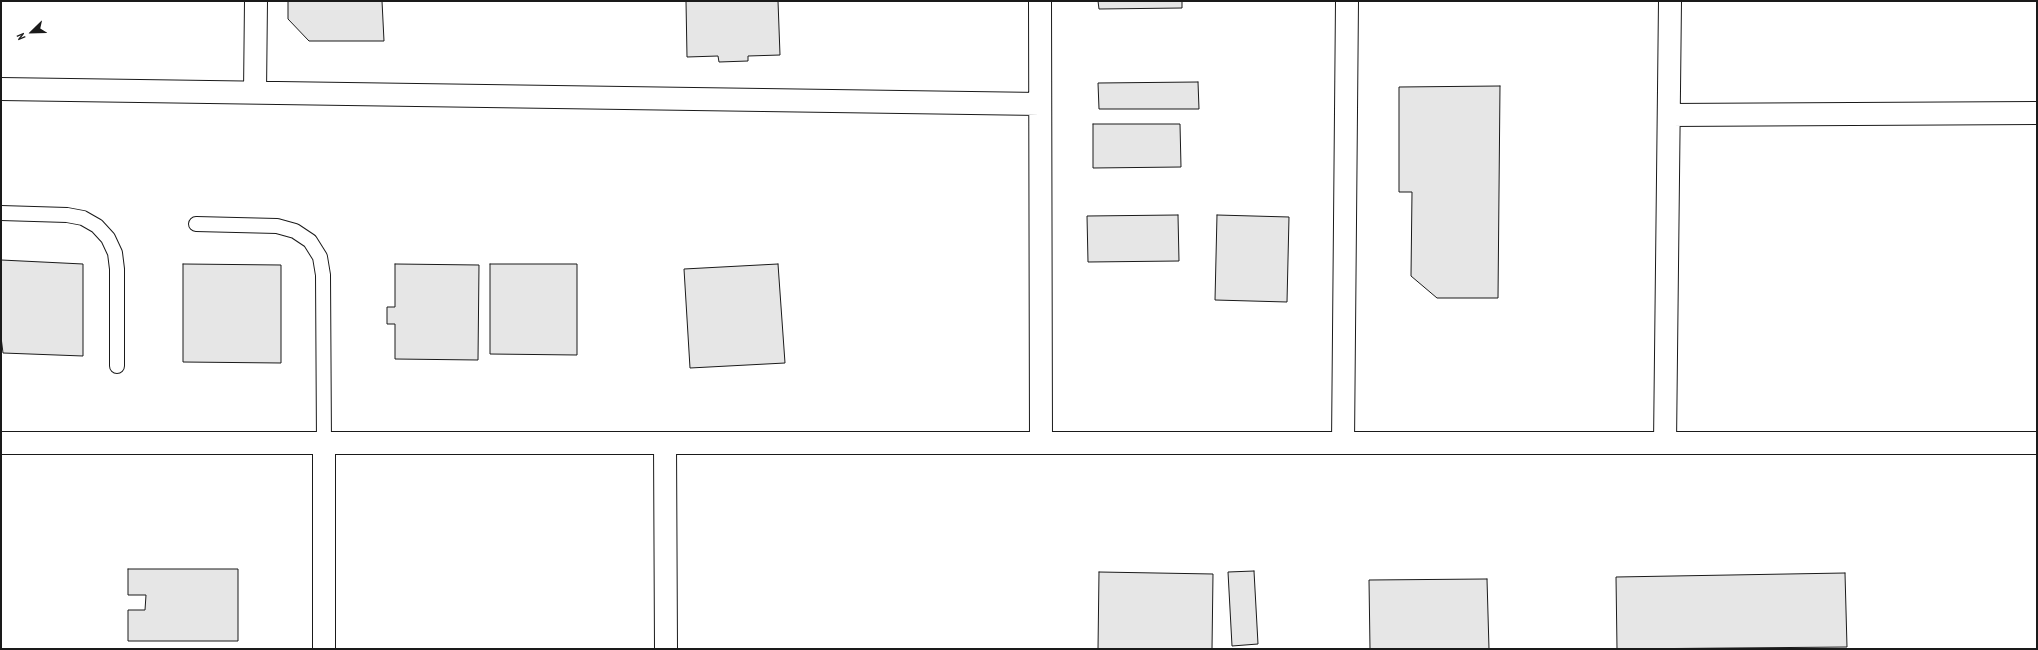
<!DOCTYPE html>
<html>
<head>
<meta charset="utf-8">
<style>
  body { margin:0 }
  #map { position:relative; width:2038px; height:650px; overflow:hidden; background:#fff; font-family:"PT Sans Narrow",sans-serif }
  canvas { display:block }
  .frame { position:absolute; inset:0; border:2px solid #1a1a1a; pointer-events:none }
  .north { position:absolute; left:12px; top:12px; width:40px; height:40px; -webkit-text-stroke:3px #fff; paint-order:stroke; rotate:247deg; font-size:11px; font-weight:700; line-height:16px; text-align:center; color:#1a1a1a }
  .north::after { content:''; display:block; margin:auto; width:14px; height:18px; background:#1a1a1a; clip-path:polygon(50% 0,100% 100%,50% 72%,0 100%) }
</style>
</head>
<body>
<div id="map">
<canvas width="2038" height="650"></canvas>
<div class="frame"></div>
<div class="north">N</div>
</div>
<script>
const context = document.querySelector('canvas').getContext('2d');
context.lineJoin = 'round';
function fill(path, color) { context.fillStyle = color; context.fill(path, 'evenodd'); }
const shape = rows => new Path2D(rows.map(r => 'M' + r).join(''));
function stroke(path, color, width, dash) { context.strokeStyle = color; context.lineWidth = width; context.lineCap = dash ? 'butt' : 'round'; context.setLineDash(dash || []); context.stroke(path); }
const building = shape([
  [288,1,382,1,384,41,309,41,288,19,288,1],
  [686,1,778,1,780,55,748,56,748,61,719,62,718,56,687,57,686,1],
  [1098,1,1182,1,1182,8,1099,9,1098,1],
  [1198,82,1199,109,1099,109,1098,83,1198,82],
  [1500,86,1498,298,1437,298,1411,276,1412,192,1399,192,1399,87,1500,86],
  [1093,124,1180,124,1181,167,1093,168,1093,124],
  [1178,215,1179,261,1088,262,1087,216,1178,215],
  [1217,215,1289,217,1287,302,1215,300,1217,215],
  [1,260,83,264,83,356,3,353,1,337,1,260],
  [183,264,281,265,281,363,183,362,183,264],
  [395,264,479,265,478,360,395,359,395,324,387,324,387,307,395,307,395,264],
  [490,264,577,264,577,355,490,354,490,264],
  [778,264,785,363,690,368,684,269,778,264],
  [128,569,238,569,238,641,128,641,128,610,145,610,146,595,128,595,128,569],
  [1254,571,1258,644,1232,646,1228,572,1254,571],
  [1099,572,1213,574,1212,649,1098,649,1099,572],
  [1845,573,1847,647,1617,649,1616,577,1845,573],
  [1487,579,1489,649,1370,649,1369,580,1487,579]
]);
fill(building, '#e6e6e6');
stroke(building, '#1a1a1a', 1);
const lane = shape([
  [1,213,67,215,83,218,97,226,108,238,115,253,117,269,117,366],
  [196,224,277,226,295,231,310,241,320,257,323,275,324,444]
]);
const street = shape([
  [1040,1,1041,443],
  [1,89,1040,104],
  [255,92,256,1],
  [1669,115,2037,113],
  [1,443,2037,443],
  [1343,443,1347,1],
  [1665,443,1670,1],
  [324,444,324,649],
  [665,444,666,649]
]);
stroke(lane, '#1a1a1a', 16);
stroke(street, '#1a1a1a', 24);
stroke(lane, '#fff', 14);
stroke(street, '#fff', 22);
</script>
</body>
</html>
